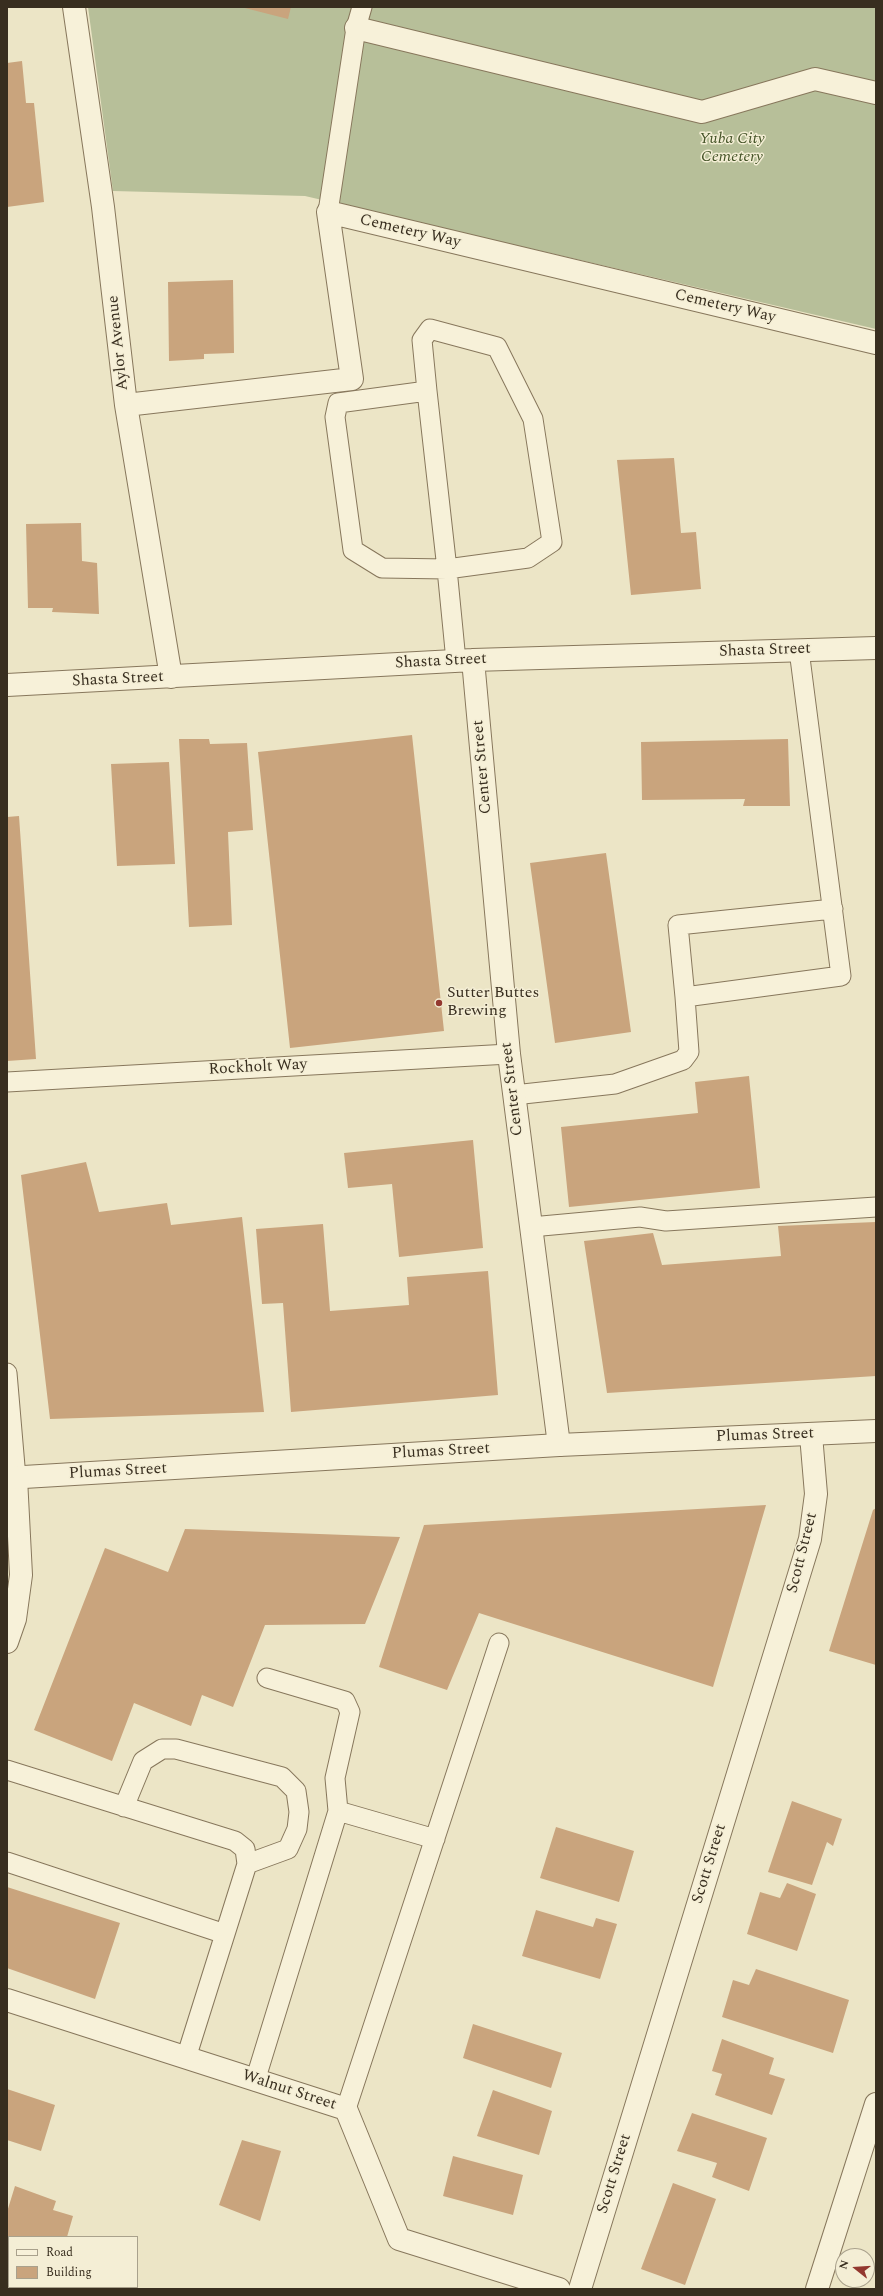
<!DOCTYPE html>
<html>
<head>
<meta charset="utf-8">
<style>
  body { margin:0 }
  #map { position:relative; width:883px; height:2296px; overflow:hidden; background:#ece5c6; font-family:Spectral,serif }
  canvas { display:block }
  .frame { position:absolute; inset:0; border:8px solid #382e1f; pointer-events:none }
  .legend { position:absolute; left:8px; top:2236px; width:130px; height:52px; box-sizing:border-box; background:#f4eed5; border:1px solid #a9a18c; margin:0; padding:5px 7px; list-style:none; font-size:12px; color:#382e1f }
  .legend li { display:flex; align-items:center; gap:8px; height:20px }
  .legend b { width:20px; border:1px solid #a9a18c }
  .north { position:absolute; left:835px; top:2248px; width:40px; height:40px; box-sizing:border-box; background:#f4eed5; border:1px solid #a9a18c; border-radius:50%; rotate:287deg; font-size:11px; font-weight:700; line-height:16px; text-align:center; color:#382e1f }
  .north::after { content:''; display:block; margin:auto; width:14px; height:18px; background:#93382f; clip-path:polygon(50% 0,100% 100%,50% 72%,0 100%) }
</style>
</head>
<body>
<div id="map">
<canvas width="883" height="2296"></canvas>
<div class="frame"></div>
<ul class="legend">
<li><b style="height:5px;background:#f7f1d9"></b>Road</li>
<li><b style="height:11px;background:#c9a47d"></b>Building</li>
</ul>
<div class="north">N</div>
</div>
<script>
const context = document.querySelector('canvas').getContext('2d');
context.lineJoin = 'round';
function fill(path, color) { context.fillStyle = color; context.fill(path, 'evenodd'); }
const shape = rows => new Path2D(rows.map(r => 'M' + r).join(''));
function stroke(path, color, width, dash) { context.strokeStyle = color; context.lineWidth = width; context.lineCap = dash ? 'butt' : 'round'; context.setLineDash(dash || []); context.stroke(path); }
function drawText(font, color, halo, rows, align = 'center') {
  context.font = font + ' Spectral,serif'; context.lineWidth = 3; context.setLineDash([]); context.textBaseline = 'middle'; context.strokeStyle = halo; context.fillStyle = color; for (const [text, x, y, turn = 0] of rows) {
    context.save(); context.translate(x, y); context.rotate((+turn || 0) * Math.PI / 180); context.textAlign = isNaN(turn) ? turn : align; if (halo) context.strokeText(text, 0, 0); context.fillText(text, 0, 0); context.restore();
  }
}
fill(shape([
  [88,7,876,7,876,329,305,196,113,191]
]), '#b7bf99');
fill(shape([
  [241,7,291,7,288,19],
  [22,61,26,103,34,103,44,202,7,207,7,63],
  [233,280,234,353,204,354,204,359,169,361,168,282],
  [674,458,681,533,696,532,701,589,631,595,617,460],
  [81,523,82,561,97,563,99,614,52,612,53,608,28,608,26,524],
  [412,735,444,1031,290,1048,258,752],
  [179,739,209,739,210,744,247,743,253,830,228,832,232,925,189,927],
  [788,739,790,806,743,806,745,799,642,800,641,742],
  [169,762,175,864,117,866,111,764],
  [19,816,36,1059,7,1061,7,817],
  [606,853,631,1032,555,1043,530,863],
  [749,1076,760,1188,569,1207,561,1127,698,1113,695,1082],
  [473,1140,483,1248,399,1257,392,1184,348,1188,344,1153],
  [86,1162,99,1212,167,1203,171,1225,242,1217,264,1412,50,1419,21,1175],
  [876,1222,876,1376,607,1393,584,1241,653,1233,662,1265,781,1256,778,1226],
  [323,1224,330,1311,409,1305,407,1277,488,1271,498,1395,291,1412,283,1303,262,1304,256,1229],
  [766,1505,713,1687,479,1613,447,1690,379,1667,424,1525],
  [876,1508,876,1665,829,1651,873,1510],
  [185,1529,400,1537,365,1624,265,1625,233,1707,202,1695,191,1726,134,1703,112,1761,34,1730,105,1548,168,1572],
  [792,1801,842,1819,833,1846,827,1842,812,1885,768,1872],
  [556,1827,634,1851,619,1902,540,1878],
  [787,1883,816,1894,797,1951,747,1934,760,1892,780,1898],
  [7,1887,120,1923,95,1999,7,1968],
  [536,1910,593,1927,596,1918,617,1924,600,1979,522,1956],
  [756,1969,849,2000,833,2053,722,2017,733,1980,749,1985],
  [473,2024,562,2053,551,2088,463,2058],
  [722,2039,774,2058,769,2074,785,2079,772,2115,715,2095,722,2074,712,2071],
  [7,2089,55,2105,41,2151,7,2140],
  [493,2090,552,2111,539,2155,477,2136],
  [692,2113,767,2138,749,2191,712,2177,717,2163,677,2151],
  [242,2140,281,2151,260,2221,219,2205],
  [453,2156,523,2175,513,2215,443,2196],
  [673,2183,716,2199,685,2285,641,2269],
  [15,2186,56,2201,53,2210,73,2216,67,2237,7,2237,7,2212]
]), '#c9a47d');
const service = shape([
  [328,212,356,28,362,7],
  [427,391,338,403,335,417,353,550,382,568,447,569,528,558,552,542,533,419,497,347,430,329,422,340,427,391,447,569,453,630,456,661],
  [685,997,678,925,833,909],
  [7,1082,509,1054],
  [514,1095,615,1084,683,1060,689,1052,685,997,841,976,799,650],
  [531,1227,640,1217,666,1221,876,1207],
  [7,1373,16,1478],
  [267,1678,345,1701,350,1712,335,1778,338,1811],
  [7,1770,235,1841,245,1849,247,1864,186,2058],
  [124,1807,143,1761,162,1749,176,1749,282,1777,296,1791,299,1812,297,1829,288,1849,247,1864],
  [7,1862,225,1934],
  [255,2081,338,1811,435,1839],
  [346,2109,499,1643]
]);
const pedestrian = shape([
  [356,28,702,112,815,79,876,93]
]);
const minor = shape([
  [74,7,103,207,126,405,171,677],
  [126,405,352,379,328,212,876,343],
  [473,660,509,1054,559,1445],
  [7,685,473,660,876,648],
  [7,1642,15,1619,21,1575,16,1478],
  [7,2000,346,2109,399,2239,559,2289],
  [580,2289,810,1539,816,1494,811,1435],
  [817,2289,876,2104]
]);
const tertiary = shape([
  [7,1478,559,1445,876,1431]
]);
stroke(service, '#87775c', 21);
stroke(pedestrian, '#87775c', 24);
stroke(minor, '#87775c', 24);
stroke(tertiary, '#87775c', 24);
stroke(service, '#f7f1d9', 19);
stroke(pedestrian, '#f7f1d9', 22);
stroke(minor, '#f7f1d9', 22);
stroke(tertiary, '#f7f1d9', 22);
for (const [x, y, r, color] of [
  [439,1003,4,"#93382f"]
]) { const dot = new Path2D(); dot.arc(x, y, r, 0, 2 * Math.PI); context.fillStyle = color; context.fill(dot); stroke(dot, '#f4eed5', 1.5); }
drawText('italic 16px', '#445327', '#f4eed5', [
  ["Yuba City",732,140],
  ["Cemetery",732,158]
]);
drawText('16px', '#382e1f', '#f4eed5', [
  ["Cemetery Way",410,232,13],
  ["Cemetery Way",725,307,13],
  ["Aylor Avenue",119,343,-96],
  ["Shasta Street",765,651,-2],
  ["Shasta Street",441,662,-3],
  ["Shasta Street",118,680,-3],
  ["Center Street",483,767,-95],
  ["Rockholt Way",258,1068,-3],
  ["Center Street",513,1089,-97],
  ["Plumas Street",765,1436,-2],
  ["Plumas Street",441,1452,-3],
  ["Plumas Street",118,1472,-3],
  ["Scott Street",803,1553,-76],
  ["Scott Street",710,1864,-73],
  ["Walnut Street",289,2091,18],
  ["Scott Street",615,2174,-73]
]);
drawText('16px', '#382e1f', '#f4eed5', [
  ["Sutter Buttes",447,994],
  ["Brewing",447,1012]
], 'left');
</script>
</body>
</html>
